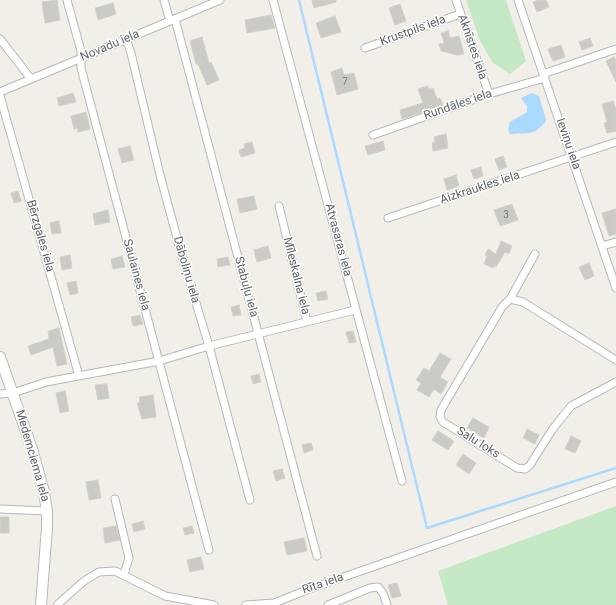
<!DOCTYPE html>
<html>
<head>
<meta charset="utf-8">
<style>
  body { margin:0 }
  canvas { display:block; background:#f1efe8 }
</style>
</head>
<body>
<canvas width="616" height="605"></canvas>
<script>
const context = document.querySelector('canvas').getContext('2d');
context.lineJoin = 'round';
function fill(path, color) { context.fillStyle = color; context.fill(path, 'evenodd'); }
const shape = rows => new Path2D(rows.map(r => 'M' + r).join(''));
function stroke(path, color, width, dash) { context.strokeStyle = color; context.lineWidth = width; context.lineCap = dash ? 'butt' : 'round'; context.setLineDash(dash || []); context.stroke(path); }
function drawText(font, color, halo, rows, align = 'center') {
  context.font = font + ' Roboto,sans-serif'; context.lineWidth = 3; context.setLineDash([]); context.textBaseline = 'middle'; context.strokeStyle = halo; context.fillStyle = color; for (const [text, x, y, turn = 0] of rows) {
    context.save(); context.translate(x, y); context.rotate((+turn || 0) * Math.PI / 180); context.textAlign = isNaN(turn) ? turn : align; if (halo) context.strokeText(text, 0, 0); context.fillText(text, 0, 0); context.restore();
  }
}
fill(shape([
  [466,0,506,0,526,61,510,74,493,63,480,41],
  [616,506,616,605,448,605,438,571]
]), '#c5e8c5');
fill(shape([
  [532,93,539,96,546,120,545,123,536,131,529,133,510,134,508,129,510,122,527,112,527,106,521,98]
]), '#aadaff');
stroke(shape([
  [299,0,427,528,616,468]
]), '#aadaff', 2.5);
const building = shape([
  [57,0,60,20,45,23,42,2,57,0],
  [312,0,336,0,336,2,314,8,312,0],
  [538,0,546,0,549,7,537,12,533,2,538,0],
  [113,3,116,14,98,20,95,8,113,3],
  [400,4,406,21,395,25,389,8,400,4],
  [271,15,275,28,247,33,245,20,271,15],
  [335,16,341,32,321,38,316,23,335,16],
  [448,31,450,38,459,36,464,54,457,55,441,51,439,44,444,43,441,33,448,31],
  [202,37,209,63,211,62,219,80,207,85,198,64,196,64,190,41,202,37],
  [590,38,593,46,582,50,579,42,590,38],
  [561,45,565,57,553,61,548,49,561,45],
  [614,57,616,61,616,82,606,61,614,57],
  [342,68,344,75,354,73,358,89,337,95,331,72,342,68],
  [428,86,428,89,433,88,437,99,440,98,443,105,402,119,400,110,423,103,418,89,428,86],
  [73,93,76,102,59,106,57,98,73,93],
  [613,101,616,110,616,131,607,133,604,123,607,122,602,104,613,101],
  [86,112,90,129,78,132,77,128,74,129,71,116,86,112],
  [446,134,448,148,433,151,432,143,435,142,434,137,446,134],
  [383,141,385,150,368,155,365,146,383,141],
  [252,142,255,153,241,157,239,150,245,148,244,144,252,142],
  [130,146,134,160,122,163,118,149,130,146],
  [503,156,507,167,499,170,495,159,503,156],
  [481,167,483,176,474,179,471,170,481,167],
  [456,175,459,186,447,190,444,179,456,175],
  [18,191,21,201,14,203,11,193,18,191],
  [254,196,257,209,240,213,237,199,254,196],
  [512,204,518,220,500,226,494,210,512,204],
  [616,209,616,234,609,236,602,213,616,209],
  [108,210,110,222,95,225,93,214,108,210],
  [59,221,61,233,52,234,50,223,59,221],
  [501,241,512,246,509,254,505,252,496,267,494,266,493,268,484,264,487,256,485,255,488,249,496,254,501,241],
  [268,246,271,258,257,262,254,250,268,246],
  [70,255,72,268,62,270,60,257,70,255],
  [122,256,125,267,113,269,111,259,122,256],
  [228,257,230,265,218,267,217,259,228,257],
  [589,263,594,276,585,280,579,267,589,263],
  [76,281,78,293,70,295,67,283,76,281],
  [326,291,328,299,318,301,316,293,326,291],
  [239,305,241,315,233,316,231,307,239,305],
  [140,315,143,324,133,326,131,317,140,315],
  [59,328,67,364,57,366,53,347,31,355,28,346,49,339,48,331,59,328],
  [353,331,356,342,349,343,346,332,353,331],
  [440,353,451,359,440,377,448,382,441,394,434,389,429,397,417,390,421,383,416,380,424,368,429,371,440,353],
  [259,374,261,382,253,384,251,376,259,374],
  [107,384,109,398,98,400,95,385,107,384],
  [65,391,69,411,60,413,56,393,65,391],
  [153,395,156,417,142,419,137,403,140,403,139,397,153,395],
  [473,418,489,427,484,438,467,428,473,418],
  [527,429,539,435,535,444,523,438,527,429],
  [438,431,454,441,448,450,432,440,438,431],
  [571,436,581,441,575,453,565,449,571,436],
  [311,443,313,450,304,453,302,445,311,443],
  [463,454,476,463,469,474,456,465,463,454],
  [282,469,285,478,276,481,273,471,282,469],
  [98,480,101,498,89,500,86,482,98,480],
  [0,517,9,517,9,533,0,533,0,517],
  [143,521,145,529,134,532,132,524,143,521],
  [116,526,120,540,105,543,103,528,116,526],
  [192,526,194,533,185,535,183,528,192,526],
  [304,538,307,551,287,555,284,542,304,538],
  [201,557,204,569,190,572,187,560,201,557],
  [397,583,401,596,392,598,388,585,397,583]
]);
fill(building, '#cccac5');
stroke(building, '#d6d1c6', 1);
const street = shape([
  [67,0,81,51,81,68,209,550],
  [164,0,170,21],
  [273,0,402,481],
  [456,0,489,94],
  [518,0,616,288],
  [175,19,317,556],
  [0,39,31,79],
  [126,39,131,53,160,175,183,260,209,346,250,500],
  [365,48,460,14],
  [543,74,616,49],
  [0,92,220,0],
  [0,96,79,376],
  [373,135,489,94,545,78],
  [279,206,307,322],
  [388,218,616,142],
  [602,246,616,242],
  [535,254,510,299,502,307,441,410,440,417,443,422,517,468,525,469,530,465,552,430,571,406,616,382],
  [510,299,523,302,616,360],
  [0,394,13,393,46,382,159,361,209,346,355,310],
  [115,499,129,558,124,574],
  [0,509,47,511],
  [57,605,84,581,99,572,115,571,165,596,214,605],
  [246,605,274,603,312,588,616,482],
  [328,605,370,588,378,587,383,593,387,605]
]);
const secondary = shape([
  [0,357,33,452,44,492,47,511,47,528,41,605]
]);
stroke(street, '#b5b8bc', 9);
stroke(secondary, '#b6babf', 12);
stroke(street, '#fff', 7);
stroke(secondary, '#fff', 10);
drawText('10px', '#7a7d7f', null, [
  ["7",345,82],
  ["3",506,215]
]);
drawText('12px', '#5f6368', '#fff', [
  ["Krustpils iela",413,31,-20],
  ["Novadu iela",110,46,-23],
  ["Aknīstes iela",472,47,71],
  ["Rundāles iela",458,105,-19],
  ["Ieviņu iela",568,144,71],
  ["Aizkraukles iela",480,188,-18],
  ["Bērzgales iela",40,236,74],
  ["Atvasaras iela",338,240,75],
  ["Dāboliņu iela",186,270,74],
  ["Saulaines iela",136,275,75],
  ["Mīleskalna iela",296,276,76],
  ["Stabuļu iela",246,287,75],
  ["Salu loks",478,443,32],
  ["Medemciema iela",32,456,74],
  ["Rīta iela",323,584,-19]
]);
</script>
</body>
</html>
